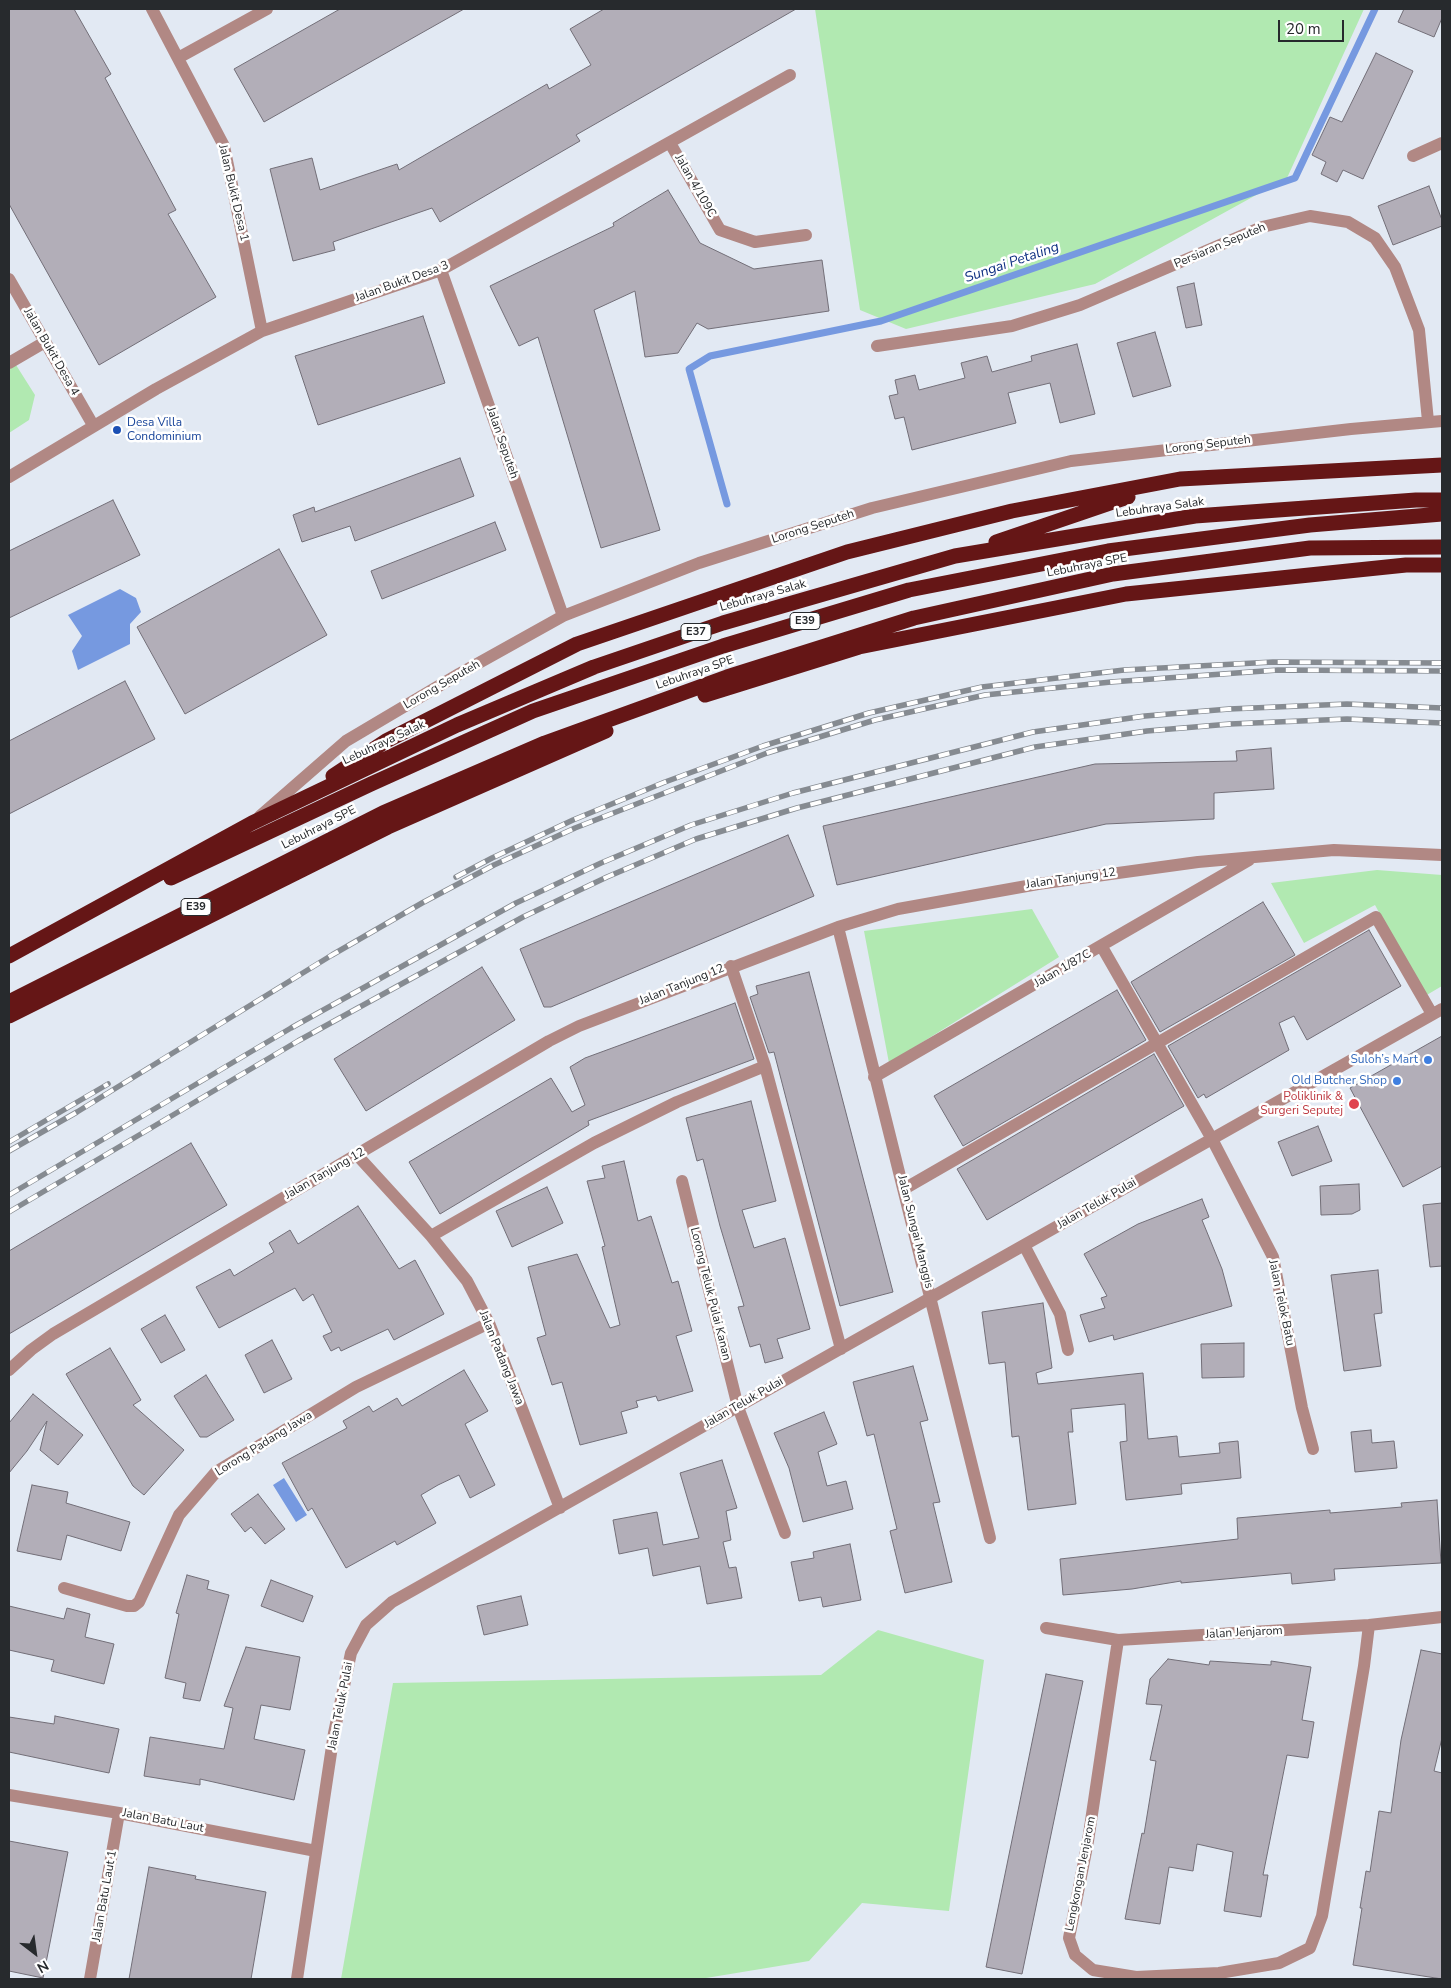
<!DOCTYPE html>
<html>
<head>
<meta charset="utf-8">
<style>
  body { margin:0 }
  #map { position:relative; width:1451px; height:1988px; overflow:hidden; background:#e2e9f3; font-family:"Nunito Sans",sans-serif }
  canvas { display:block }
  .frame { position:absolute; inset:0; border:10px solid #272a2d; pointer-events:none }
  .north { position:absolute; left:10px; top:1928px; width:50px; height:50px; -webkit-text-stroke:4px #fff; paint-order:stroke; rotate:150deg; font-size:14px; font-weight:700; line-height:20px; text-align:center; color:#272a2d }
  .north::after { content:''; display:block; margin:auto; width:18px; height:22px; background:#272a2d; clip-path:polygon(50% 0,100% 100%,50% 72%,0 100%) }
  .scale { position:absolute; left:1278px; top:20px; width:66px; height:22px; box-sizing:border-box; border:2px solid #272a2d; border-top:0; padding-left:6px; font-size:15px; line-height:18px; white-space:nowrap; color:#272a2d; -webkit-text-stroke:4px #fff; paint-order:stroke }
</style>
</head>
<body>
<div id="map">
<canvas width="1451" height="1988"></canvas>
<div class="frame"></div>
<div class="north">N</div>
<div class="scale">20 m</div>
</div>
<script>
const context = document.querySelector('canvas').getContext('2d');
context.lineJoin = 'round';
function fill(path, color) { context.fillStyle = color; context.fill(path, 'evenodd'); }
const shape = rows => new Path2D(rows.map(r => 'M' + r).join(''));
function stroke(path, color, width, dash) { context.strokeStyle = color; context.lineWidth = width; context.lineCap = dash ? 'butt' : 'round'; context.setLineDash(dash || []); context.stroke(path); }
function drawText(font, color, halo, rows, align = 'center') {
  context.font = font + ' "Nunito Sans",sans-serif'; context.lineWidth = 5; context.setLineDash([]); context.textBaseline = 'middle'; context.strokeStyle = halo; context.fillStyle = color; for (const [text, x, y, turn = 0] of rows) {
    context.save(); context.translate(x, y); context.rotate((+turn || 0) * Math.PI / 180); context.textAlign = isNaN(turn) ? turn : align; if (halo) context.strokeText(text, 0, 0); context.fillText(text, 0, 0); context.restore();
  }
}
fill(shape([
  [815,9,1364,9,1287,178,1095,284,906,329,860,310],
  [16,365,35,395,29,420,9,433,9,369],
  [1377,870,1442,875,1442,986,1425,996,1375,905,1304,943,1271,883],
  [1032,909,1059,957,889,1063,864,931],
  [878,1630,984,1660,949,1911,862,1903,809,1961,700,1979,341,1979,393,1683,821,1675]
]), '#b1e9b1');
fill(shape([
  [120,589,136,598,141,612,130,624,130,644,78,670,72,651,82,636,68,615],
  [284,1478,307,1515,296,1522,273,1485]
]), '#7699e0');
stroke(shape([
  [727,504,689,369,710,356,881,321,1295,178,1375,9]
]), '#7699e0', 7);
const building = shape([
  [9,9,74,9,111,74,105,78,176,210,168,214,216,297,99,365,9,204,9,9],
  [340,9,464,9,264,122,234,69,340,9],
  [604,9,796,9,576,135,580,141,440,222,432,208,333,242,335,250,293,261,270,169,312,158,320,190,397,164,399,170,547,84,549,89,591,65,570,29,604,9],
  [1404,9,1442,9,1442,18,1434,37,1398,22,1404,9],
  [1376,53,1413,71,1363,179,1343,170,1337,182,1321,174,1326,162,1312,155,1330,117,1342,122,1376,53],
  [1429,186,1442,220,1442,226,1393,245,1378,206,1429,186],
  [668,190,700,243,754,269,822,260,829,311,708,329,697,323,678,353,645,357,635,291,594,310,660,530,601,548,538,337,519,346,490,286,614,226,613,223,668,190],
  [1194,283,1202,325,1186,328,1177,287,1194,283],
  [423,316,445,383,318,425,295,356,423,316],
  [1155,332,1171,386,1133,397,1117,343,1155,332],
  [1077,344,1095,414,1060,423,1050,383,1008,393,1016,423,912,450,904,417,895,419,889,396,898,394,895,380,915,375,919,390,965,378,961,363,987,356,992,372,1032,361,1031,356,1077,344],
  [460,458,474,496,355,541,350,526,302,542,293,515,314,507,315,512,460,458],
  [113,500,140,555,9,618,9,551,113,500],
  [495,522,506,550,382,599,371,571,495,522],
  [279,549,327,635,185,714,137,627,279,549],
  [125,681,155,739,9,814,9,741,125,681],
  [1271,748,1274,789,1214,793,1214,819,1106,824,837,885,823,826,1095,764,1237,761,1236,751,1271,748],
  [788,835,814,896,551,1007,544,1007,520,949,788,835],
  [1263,902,1295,955,1160,1032,1131,982,1263,902],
  [1369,930,1401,986,1307,1040,1294,1016,1279,1023,1289,1050,1206,1098,1204,1094,1198,1098,1168,1046,1369,930],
  [482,967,515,1020,366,1111,334,1059,482,967],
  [809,972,893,1292,840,1306,774,1052,769,1053,750,997,758,994,756,986,809,972],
  [1117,990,1146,1040,963,1146,934,1096,1117,990],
  [735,1003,754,1059,588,1121,589,1125,440,1214,409,1162,551,1078,572,1112,585,1105,570,1067,585,1058,735,1003],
  [1442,1036,1442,1166,1403,1187,1350,1088,1442,1036],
  [1154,1054,1184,1106,987,1220,957,1169,1154,1054],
  [751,1101,776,1201,742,1210,754,1248,785,1238,810,1329,777,1339,783,1358,765,1363,760,1344,750,1347,738,1307,744,1306,720,1226,703,1159,697,1161,686,1118,751,1101],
  [1318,1126,1332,1161,1292,1176,1278,1142,1318,1126],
  [191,1143,227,1205,9,1334,9,1251,191,1143],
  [624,1161,638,1221,651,1216,672,1283,678,1281,692,1331,676,1336,693,1391,658,1401,656,1396,636,1401,638,1407,621,1412,627,1433,580,1445,562,1382,552,1385,537,1338,546,1335,528,1267,577,1254,610,1328,620,1325,602,1247,605,1246,587,1181,605,1178,602,1166,624,1161],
  [1359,1184,1360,1210,1352,1214,1321,1215,1320,1186,1359,1184],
  [547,1187,563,1223,512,1247,496,1211,547,1187],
  [1202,1199,1209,1217,1202,1220,1222,1269,1232,1306,1114,1340,1113,1335,1089,1342,1080,1315,1105,1308,1101,1298,1107,1296,1084,1254,1138,1224,1202,1199],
  [1442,1203,1442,1266,1430,1267,1423,1205,1442,1203],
  [358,1206,399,1269,415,1260,444,1314,394,1340,388,1329,341,1351,339,1347,331,1351,323,1336,332,1332,313,1294,303,1301,295,1288,219,1328,196,1287,230,1269,234,1276,274,1252,269,1243,290,1230,298,1244,358,1206],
  [1378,1270,1382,1313,1374,1314,1381,1366,1344,1371,1331,1275,1378,1270],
  [1043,1303,1052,1368,1036,1373,1038,1384,1143,1373,1148,1439,1177,1436,1179,1457,1220,1453,1219,1443,1238,1441,1241,1478,1181,1484,1182,1494,1126,1500,1120,1442,1127,1441,1125,1404,1071,1409,1073,1432,1068,1432,1076,1504,1028,1510,1019,1436,1012,1437,1005,1362,989,1364,982,1312,1043,1303],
  [165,1315,185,1350,161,1363,141,1329,165,1315],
  [272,1340,292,1379,264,1393,245,1355,272,1340],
  [1244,1343,1244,1377,1202,1378,1201,1344,1244,1343],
  [110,1348,141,1400,133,1405,184,1450,144,1495,133,1486,66,1374,110,1348],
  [913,1366,928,1420,920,1422,940,1502,933,1503,952,1582,905,1593,890,1531,897,1529,874,1434,867,1436,853,1382,913,1366],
  [464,1370,488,1411,465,1424,495,1485,470,1498,459,1475,438,1485,421,1495,436,1523,397,1545,395,1541,346,1568,312,1508,308,1511,282,1463,347,1428,343,1421,369,1406,373,1412,397,1398,402,1406,464,1370],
  [206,1375,234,1420,207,1437,200,1437,174,1396,206,1375],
  [33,1394,83,1435,58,1465,40,1450,47,1421,27,1451,9,1473,9,1423,33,1394],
  [824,1412,837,1444,818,1452,827,1486,846,1481,853,1509,803,1522,789,1468,774,1433,824,1412],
  [1371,1430,1372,1443,1394,1441,1397,1468,1355,1472,1351,1432,1371,1430],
  [722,1460,737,1508,726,1511,731,1540,723,1542,729,1568,736,1567,742,1598,707,1604,700,1566,653,1576,648,1548,619,1554,613,1520,657,1512,663,1545,699,1538,680,1473,722,1460],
  [32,1485,68,1492,66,1503,130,1522,121,1551,67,1535,61,1560,17,1551,32,1485],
  [258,1494,285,1529,265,1544,251,1527,245,1532,231,1514,258,1494],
  [1437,1500,1441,1563,1334,1569,1335,1580,1292,1584,1291,1573,1181,1583,1181,1581,1132,1589,1063,1595,1060,1559,1238,1539,1237,1518,1330,1510,1330,1513,1402,1507,1401,1503,1437,1500],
  [850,1544,861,1600,823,1607,821,1597,799,1601,791,1562,814,1558,813,1552,850,1544],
  [187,1575,209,1581,207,1589,229,1595,200,1701,183,1698,186,1683,165,1678,179,1614,176,1613,187,1575],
  [271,1580,313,1596,303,1622,261,1606,271,1580],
  [521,1596,528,1625,484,1635,477,1606,521,1596],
  [9,1606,64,1619,67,1608,90,1614,85,1637,114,1644,104,1684,51,1671,54,1660,9,1650,9,1606],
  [246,1647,300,1657,290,1710,261,1705,254,1739,305,1750,294,1800,200,1779,200,1785,144,1776,150,1737,224,1749,233,1708,224,1706,246,1647],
  [1421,1650,1442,1654,1442,1738,1434,1771,1442,1773,1442,1979,1353,1965,1362,1908,1360,1908,1366,1871,1370,1872,1379,1811,1391,1813,1401,1740,1421,1650],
  [1168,1659,1209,1665,1210,1661,1271,1665,1271,1661,1311,1667,1302,1720,1314,1722,1308,1758,1287,1755,1263,1875,1268,1875,1261,1917,1224,1911,1233,1852,1197,1844,1193,1871,1169,1867,1160,1924,1125,1919,1142,1833,1144,1834,1156,1761,1150,1760,1162,1705,1146,1704,1150,1679,1168,1659],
  [1046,1674,1083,1681,1022,1974,986,1967,1046,1674],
  [55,1716,119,1729,109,1773,9,1752,9,1717,54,1724,55,1716],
  [9,1841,68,1852,43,1978,9,1971,9,1841],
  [149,1867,196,1876,195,1879,266,1892,251,1979,129,1979,149,1867]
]);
fill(building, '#b2aeb8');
stroke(building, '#726e77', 1);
stroke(shape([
  [152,9,224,146,262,331],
  [178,58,267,9],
  [670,143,720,230,755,242,806,235],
  [1413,156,1442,143],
  [441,270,563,616],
  [9,279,93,425],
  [877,346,1012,326,1080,305,1262,227,1310,216,1348,222,1375,238,1395,267,1419,330,1428,421],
  [9,363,45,342],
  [9,477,156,389,262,331,441,270,790,75],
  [260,816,346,741,459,674,563,616,699,563,872,508,1071,461,1351,429,1442,421],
  [838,927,990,1538],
  [1102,947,1212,1139,1273,1257,1302,1408,1313,1449],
  [731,966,765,1066,841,1349],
  [874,1077,1249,860],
  [357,1155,431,1236,467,1281,489,1323,560,1508],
  [682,1181,738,1407,785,1533],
  [904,1189,1376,917,1432,1014],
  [431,1236,594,1143,677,1102,765,1066],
  [1024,1245,1060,1314,1068,1350],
  [9,1370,31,1350,53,1334,549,1041,579,1026,838,927,898,909,1038,884,1198,862,1334,850,1442,855],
  [64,1588,127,1606,134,1606,139,1602,179,1515,216,1472,356,1387,489,1323],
  [1046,1628,1118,1640,1369,1625,1442,1617],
  [1118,1640,1088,1841,1069,1938,1075,1955,1093,1970,1136,1977,1219,1973,1279,1963,1310,1948,1322,1916,1364,1666,1369,1625],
  [9,1795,119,1813,316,1851],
  [90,1979,119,1813],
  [297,1979,334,1733,351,1653,366,1625,392,1602,1442,1009]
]), '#b18884', 12);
stroke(shape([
  [996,542,1128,497],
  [705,695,859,647,1126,594,1406,565,1442,565],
  [333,776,386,741,577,644,847,552,1012,511,1180,479,1442,465],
  [171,878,371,784,533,711,723,646,909,590,1108,551,1310,525,1442,514],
  [9,956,252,823,457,725,594,667,723,623,955,556,1195,516,1416,500,1442,500],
  [9,1002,383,813,545,743,727,677,914,618,1113,574,1310,548,1442,547],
  [9,1016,388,827,606,731]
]), '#651616', 15);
const rail = shape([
  [456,877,492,858,573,820,665,782,763,746,869,713,982,687,1124,670,1273,662,1442,663],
  [9,1142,108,1084],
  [9,1151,77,1112,332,955,422,903,494,865,575,828,767,753,875,720,985,695,1111,682,1278,670,1442,671],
  [9,1195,291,1028,516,903,601,863,691,825,793,793,1033,732,1145,716,1229,709,1347,704,1442,708],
  [9,1212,298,1041,523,917,607,877,696,839,797,808,1035,747,1147,731,1230,724,1347,719,1442,723]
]);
stroke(rail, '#868b91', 5.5);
stroke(rail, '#fff', 4, [11]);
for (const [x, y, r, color] of [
  [117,430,5,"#1a4fb4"],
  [1428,1060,5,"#3f7fe0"],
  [1397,1081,5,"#3f7fe0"],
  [1354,1104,6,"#e0444e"]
]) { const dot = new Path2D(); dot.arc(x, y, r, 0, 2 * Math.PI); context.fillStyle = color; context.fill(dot); stroke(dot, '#fff', 2); }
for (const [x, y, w] of [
  [805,621,30],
  [696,632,30],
  [196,907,30]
]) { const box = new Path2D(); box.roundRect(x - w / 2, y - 8.5, w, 17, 4); context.fillStyle = '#fff'; context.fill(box); stroke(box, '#272a2d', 1); }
drawText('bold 11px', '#272a2d', null, [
  ["E39",805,621],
  ["E37",696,632],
  ["E39",196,907]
]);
drawText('12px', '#272a2d', '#fff', [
  ["Jalan 4/109C",695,186,60],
  ["Jalan Bukit Desa 1",233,193,77],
  ["Persiaran Seputeh",1220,246,-23],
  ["Jalan Bukit Desa 3",402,282,-20],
  ["Jalan Bukit Desa 4",51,352,60],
  ["Jalan Seputeh",502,443,71],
  ["Lorong Seputeh",1208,445,-7],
  ["Lebuhraya Salak",1160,508,-8],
  ["Lorong Seputeh",813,527,-18],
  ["Lebuhraya SPE",1087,566,-11],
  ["Lebuhraya Salak",763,596,-16],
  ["Lebuhraya SPE",695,673,-19],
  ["Lorong Seputeh",442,685,-30],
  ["Lebuhraya Salak",384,743,-25],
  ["Lebuhraya SPE",319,828,-27],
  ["Jalan Tanjung 12",1071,879,-8],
  ["Jalan 1/87C",1063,969,-30],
  ["Jalan Tanjung 12",682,985,-22],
  ["Jalan Tanjung 12",325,1174,-30],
  ["Jalan Teluk Pulai",1097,1204,-30],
  ["Jalan Sungai Manggis",915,1232,76],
  ["Lorong Teluk Pulai Kanan",710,1294,76],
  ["Jalan Telok Batu",1281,1303,78],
  ["Jalan Padang Jawa",501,1358,68],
  ["Jalan Teluk Pulai",744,1403,-30],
  ["Lorong Padang Jawa",264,1444,-32],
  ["Jalan Jenjarom",1244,1633,-3],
  ["Jalan Teluk Pulai",341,1706,-79],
  ["Jalan Batu Laut",163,1821,11],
  ["Lengkongan Jenjarom",1081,1874,-79],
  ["Jalan Batu Laut 1",105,1896,-80]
]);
drawText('12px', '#164399', '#fff', [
  ["Desa Villa",127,423],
  ["Condominium",127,437]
], 'left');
drawText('12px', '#366cbe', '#fff', [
  ["Suloh’s Mart",1418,1060],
  ["Old Butcher Shop",1387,1081]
], 'right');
drawText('12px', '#be3a42', '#fff', [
  ["Poliklinik &",1343,1097],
  ["Surgeri Seputej",1343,1111]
], 'right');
drawText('italic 14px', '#0e2f81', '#fff', [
  ["Sungai Petaling",1012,263,-19]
]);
</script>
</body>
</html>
